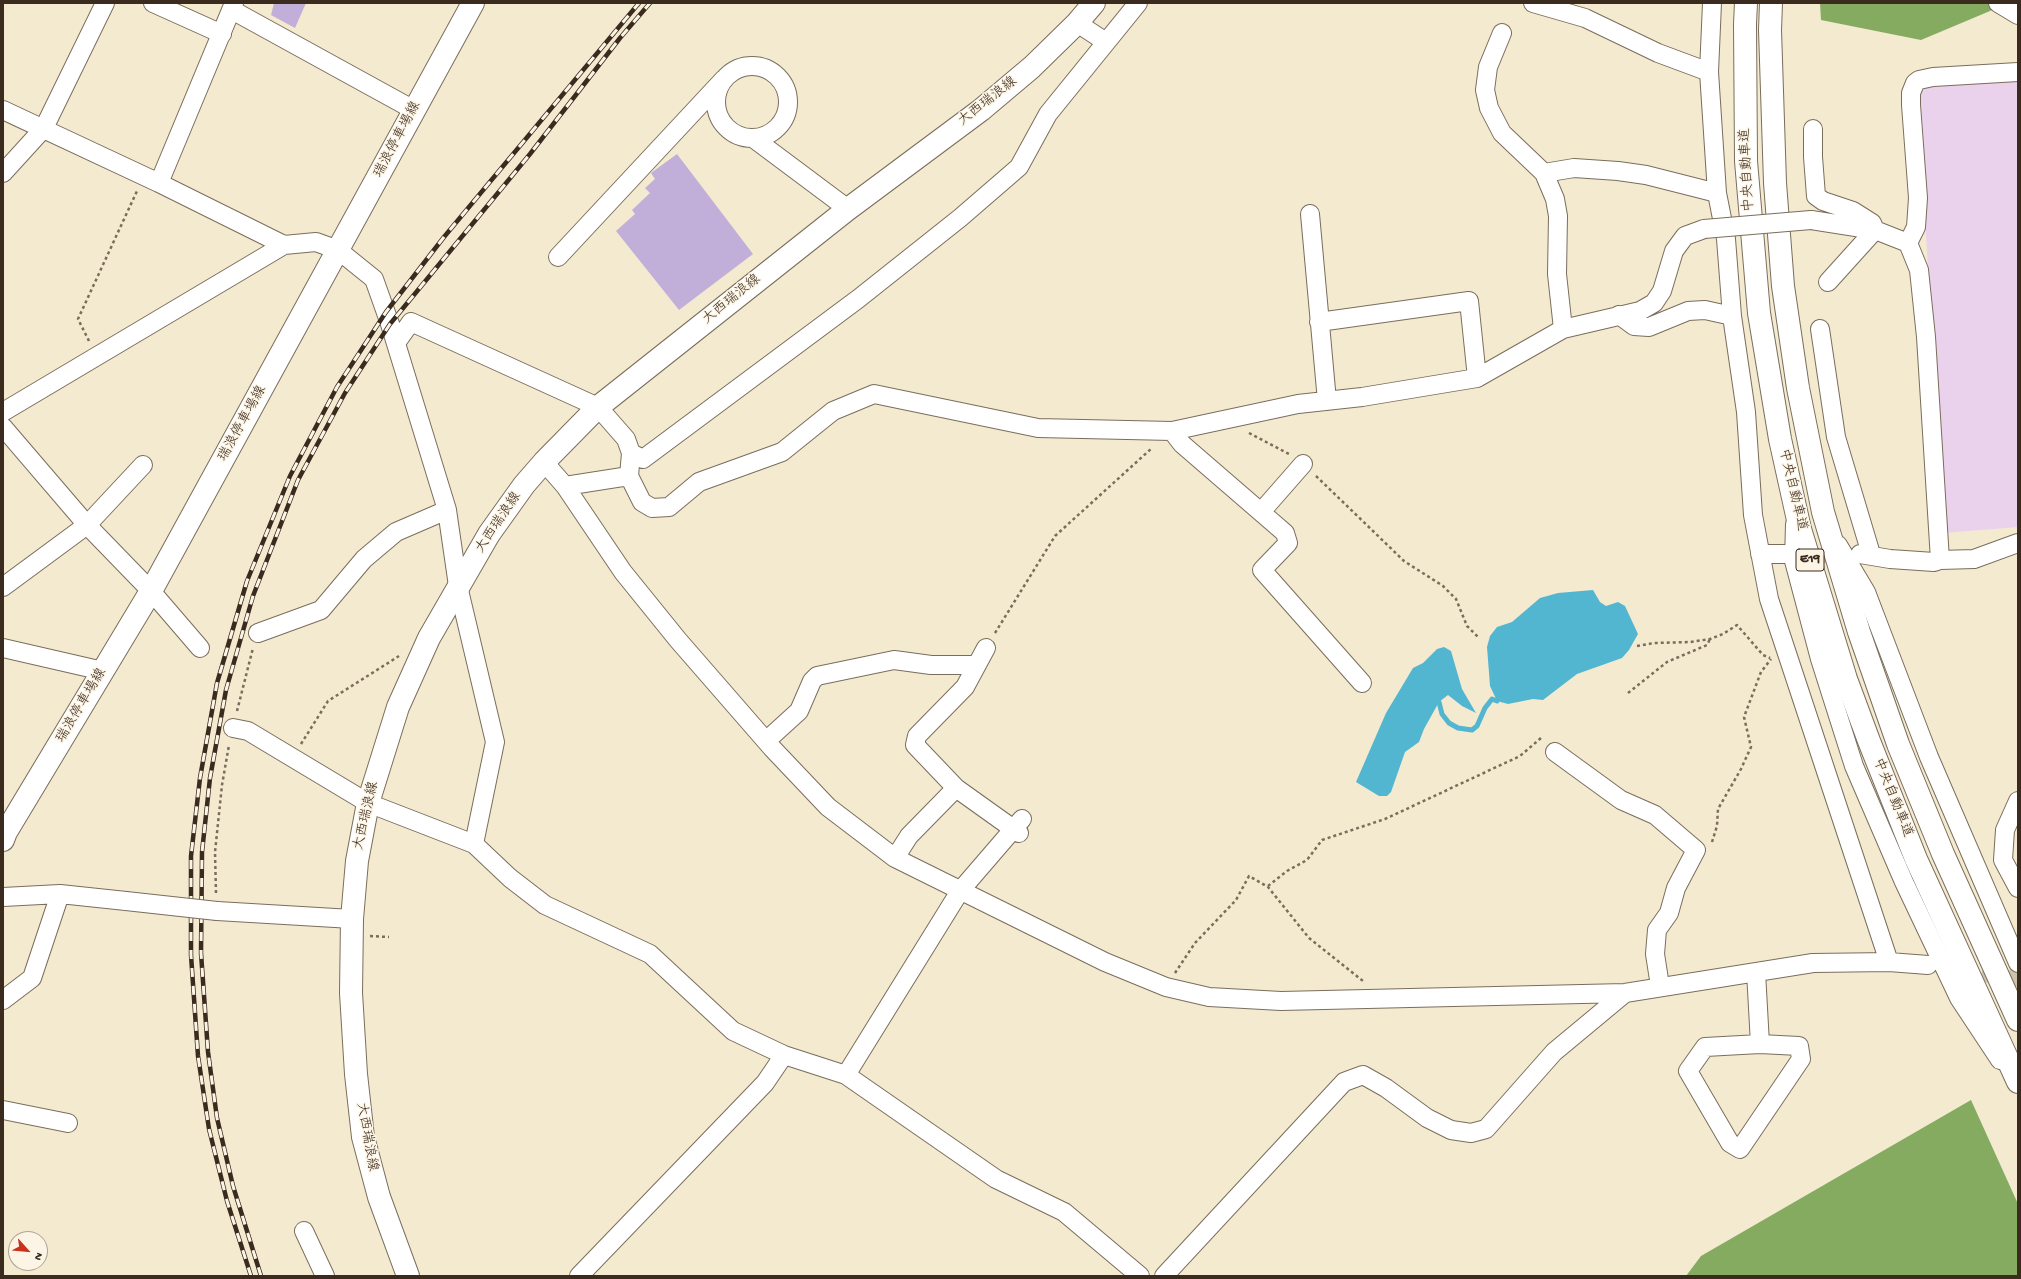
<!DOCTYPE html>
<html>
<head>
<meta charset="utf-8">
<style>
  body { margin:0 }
  #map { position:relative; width:2021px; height:1279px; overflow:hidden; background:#f3ead0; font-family:"Gochi Hand",sans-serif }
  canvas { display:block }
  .frame { position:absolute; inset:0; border:4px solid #3b2a1e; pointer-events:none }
  .north { position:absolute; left:8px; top:1231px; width:40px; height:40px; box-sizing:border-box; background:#fcf5e5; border:1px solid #afa495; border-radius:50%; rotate:117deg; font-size:11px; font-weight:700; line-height:16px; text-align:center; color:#3b2a1e }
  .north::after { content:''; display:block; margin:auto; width:14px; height:18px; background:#c8321e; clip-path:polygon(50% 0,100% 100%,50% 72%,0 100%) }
</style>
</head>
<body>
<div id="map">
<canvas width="2021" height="1279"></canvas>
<div class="frame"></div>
<div class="north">N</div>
</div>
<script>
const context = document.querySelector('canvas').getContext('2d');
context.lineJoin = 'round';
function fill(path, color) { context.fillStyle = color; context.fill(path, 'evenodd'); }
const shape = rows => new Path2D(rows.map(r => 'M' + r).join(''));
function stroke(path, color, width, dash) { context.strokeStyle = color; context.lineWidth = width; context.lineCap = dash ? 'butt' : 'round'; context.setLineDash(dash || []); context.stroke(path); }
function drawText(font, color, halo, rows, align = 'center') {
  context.font = font + ' "Gochi Hand","Klee One",sans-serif'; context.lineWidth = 3; context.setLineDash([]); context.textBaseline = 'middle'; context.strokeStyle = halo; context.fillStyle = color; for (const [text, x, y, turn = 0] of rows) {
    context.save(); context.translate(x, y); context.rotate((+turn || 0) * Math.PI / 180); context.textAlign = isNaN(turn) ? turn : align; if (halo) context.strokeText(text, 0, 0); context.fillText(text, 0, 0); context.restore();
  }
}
fill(shape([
  [1917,75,2018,77,2018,527,1943,533]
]), '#ead1ec');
fill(shape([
  [1820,3,2009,3,1921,40,1821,20],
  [1971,1100,2018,1204,2018,1276,1686,1276,1701,1256]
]), '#85ab61');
fill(shape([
  [1593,590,1600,602,1606,606,1618,602,1625,606,1638,634,1629,650,1622,658,1577,674,1543,700,1533,699,1508,704,1497,701,1490,686,1487,647,1490,636,1497,627,1512,622,1540,598,1558,593],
  [1444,647,1451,651,1462,689,1476,713,1462,706,1448,695,1439,702,1424,729,1419,742,1405,752,1391,792,1387,796,1379,796,1356,782,1386,713,1413,668,1423,663,1437,649]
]), '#53b6d1');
stroke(shape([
  [1439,702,1442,714,1449,723,1458,728,1472,730,1477,726,1485,708,1492,699,1497,701]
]), '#53b6d1', 5);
fill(shape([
  [274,3,306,3,295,28,271,15],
  [677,154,753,254,679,310,616,231,635,214,632,210,650,193,645,188,655,179,651,173]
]), '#c1afda');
stroke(shape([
  [1795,554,1849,554],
  [1955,969,2018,978]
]), '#cec4ac', 18, [18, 9]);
const minor = shape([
  [153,3,222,34],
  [1138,3,1048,114,1019,167,960,218,858,299,643,459,631,453,629,476,642,502,652,508,669,507,699,482,782,452,833,411,874,394,1038,428,1172,431,1298,404,1362,397,1477,378,1563,329,1640,311,1654,303,1662,291,1674,251,1685,236,1704,229],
  [1533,3,1585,18,1658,53,1709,72],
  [1998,3,2018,15],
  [232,10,414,110],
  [1077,23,1106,42],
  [1502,33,1488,67,1485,90,1489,108,1502,133,1544,173],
  '716 102a36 36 0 1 1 72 0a36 36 0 1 1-72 0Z',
  [2018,72,1933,77,1919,80,1915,83,1911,93,1911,105,1918,198,1916,227,1908,243,1919,270,1926,337,1940,560,1974,559,2018,543],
  [3,110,159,183,284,245],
  [1813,129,1813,157,1816,196,1823,201,1853,211,1872,223,1875,230,1828,282],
  [753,138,848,209],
  [3,173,44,128,105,3],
  [159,183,234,3],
  [1310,214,1327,401],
  [1811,220,1875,230,1908,243],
  [558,257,724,79],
  [1619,315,1634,326,1649,327,1688,311,1705,310,1732,316,1726,239,1717,193,1709,72,1712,3],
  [1732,316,1746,412,1753,515,1769,599,1889,962],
  [1319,322,1469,301,1477,378],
  [1563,329,1557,274,1558,216,1555,199,1544,173,1574,168,1618,171,1646,175,1717,193],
  [1820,329,1836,437,1871,554],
  [396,343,411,322,598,407,626,439,631,453],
  [3,412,284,245,316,242,338,250,374,279,390,324,447,510,458,586,495,742,474,844],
  [3,427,87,525,151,591,200,648],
  [1172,431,1182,444,1285,533,1288,543,1262,570,1362,683],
  [544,462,565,486,623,572,678,640,772,748,828,807,895,858,1105,962,1166,987,1209,997,1281,1001,1625,993,1813,963,1889,962,1928,965],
  [565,486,629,476],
  [1261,512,1303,464],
  [1795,524,1794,561,1820,659,1854,766,1904,882,1959,998,2000,1060],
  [1838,545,1866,592,1929,757,2018,963],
  [1760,554,1784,554],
  [1860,554,1890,559,1934,562,1940,560],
  [3,587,87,525,143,465],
  [258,633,321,610,364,559,396,532,447,510],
  [3,648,103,671],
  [986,648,965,687,917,736,915,745,956,788,1019,833],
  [233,728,248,731,368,803,474,844,510,878,545,905,650,954,733,1031,784,1055,846,1075,996,1179,1064,1212,1140,1276],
  [766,741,799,711,812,681,817,676,894,660,931,665,977,665],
  [1555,752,1621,800,1655,815,1696,850,1676,888,1669,913,1657,930,1655,954,1660,986],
  [2018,801,2005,830,2003,860,2018,888],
  [895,858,909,836,956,788],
  [3,897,60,894,126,901],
  [217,911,352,919],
  [1756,972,1760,1044,1799,1046,1801,1059,1740,1149,1730,1143,1688,1071,1705,1047,1760,1044],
  [3,1000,32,978,60,894],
  [846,1075,960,891,1022,819],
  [3,1110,68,1123],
  [304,1231,325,1276],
  [579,1276,765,1083,784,1055],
  [1164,1276,1344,1082,1363,1075,1386,1088,1427,1118,1451,1130,1471,1133,1486,1129,1554,1052,1625,993]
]);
const major = shape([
  [3,840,6,832,151,591,473,3],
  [408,1276,379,1197,363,1137,356,1074,351,993,352,919,357,861,368,803,398,707,429,638,489,534,524,485,544,462,598,407,848,209,981,110,1032,67,1077,23,1094,3]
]);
const highway = shape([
  [1746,3,1745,24,1746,161,1759,313,1780,439,1800,529,1846,679,1869,741,1916,859,2018,1082],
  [1771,3,1770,30,1775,183,1783,286,1798,388,1823,512,1859,632,1898,744,1943,854,2018,1020]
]);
stroke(minor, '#7b6d5c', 20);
stroke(major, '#7b6d5c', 24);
stroke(highway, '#7b6d5c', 24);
stroke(shape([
  [89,341,78,319,137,191],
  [1249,433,1289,454],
  [1316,476,1404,561,1443,586,1456,599,1467,626,1478,637],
  [995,633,1055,536,1152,448],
  [1637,646,1654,643,1690,642,1710,639,1723,634,1737,625,1763,655,1770,658],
  [1628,693,1667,662,1707,645,1710,639],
  [237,711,253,648],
  [301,744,328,701,399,656],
  [1712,842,1717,826,1718,809,1741,769,1751,747,1744,717,1761,672,1771,659],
  [1268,886,1287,871,1307,860,1322,840,1385,819,1520,756,1541,738],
  [216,893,215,852,222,785,229,745],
  [370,936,389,937],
  [1175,973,1195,943,1236,900,1249,876,1268,887,1309,938,1363,981]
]), '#7b6d5c', 2.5, [3, 3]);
stroke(minor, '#fff', 18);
stroke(major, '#fff', 22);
stroke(highway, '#fff', 22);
const rail = shape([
  [251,1276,227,1201,209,1129,198,1056,191,955,191,856,200,778,217,683,247,581,290,476,337,387,386,312,444,237,639,3],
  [261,1276,233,1186,217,1118,208,1052,201,953,202,852,210,778,226,690,253,596,298,480,345,393,390,324,530,154,620,38,650,3]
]);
stroke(rail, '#3b2a1e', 4.5);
stroke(rail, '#fcf5e5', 3, [9]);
const minorBridge = shape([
  [1704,229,1811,220],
  [126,901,217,911]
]);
stroke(minorBridge, '#7b6d5c', 20, []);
stroke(minorBridge, '#fff', 18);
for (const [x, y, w] of [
  [1810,560,28]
]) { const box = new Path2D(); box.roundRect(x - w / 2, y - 11, w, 22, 3); context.fillStyle = '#fcf5e5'; context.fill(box); stroke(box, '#3b2a1e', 1); }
drawText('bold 13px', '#3b2a1e', null, [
  ["E19",1810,560]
]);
drawText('14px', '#3b2a1e', '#fcf5e5', [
  ["大西瑞浪線",988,102,-38],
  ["瑞浪停車場線",398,140,-62],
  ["中央自動車道",1748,170,-93],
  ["大西瑞浪線",732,300,-39],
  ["瑞浪停車場線",243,424,-61],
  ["中央自動車道",1792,490,77],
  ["大西瑞浪線",499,523,-56],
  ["瑞浪停車場線",82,706,-59],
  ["中央自動車道",1892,798,68],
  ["大西瑞浪線",367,816,-77],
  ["大西瑞浪線",366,1137,80]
]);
</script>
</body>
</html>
